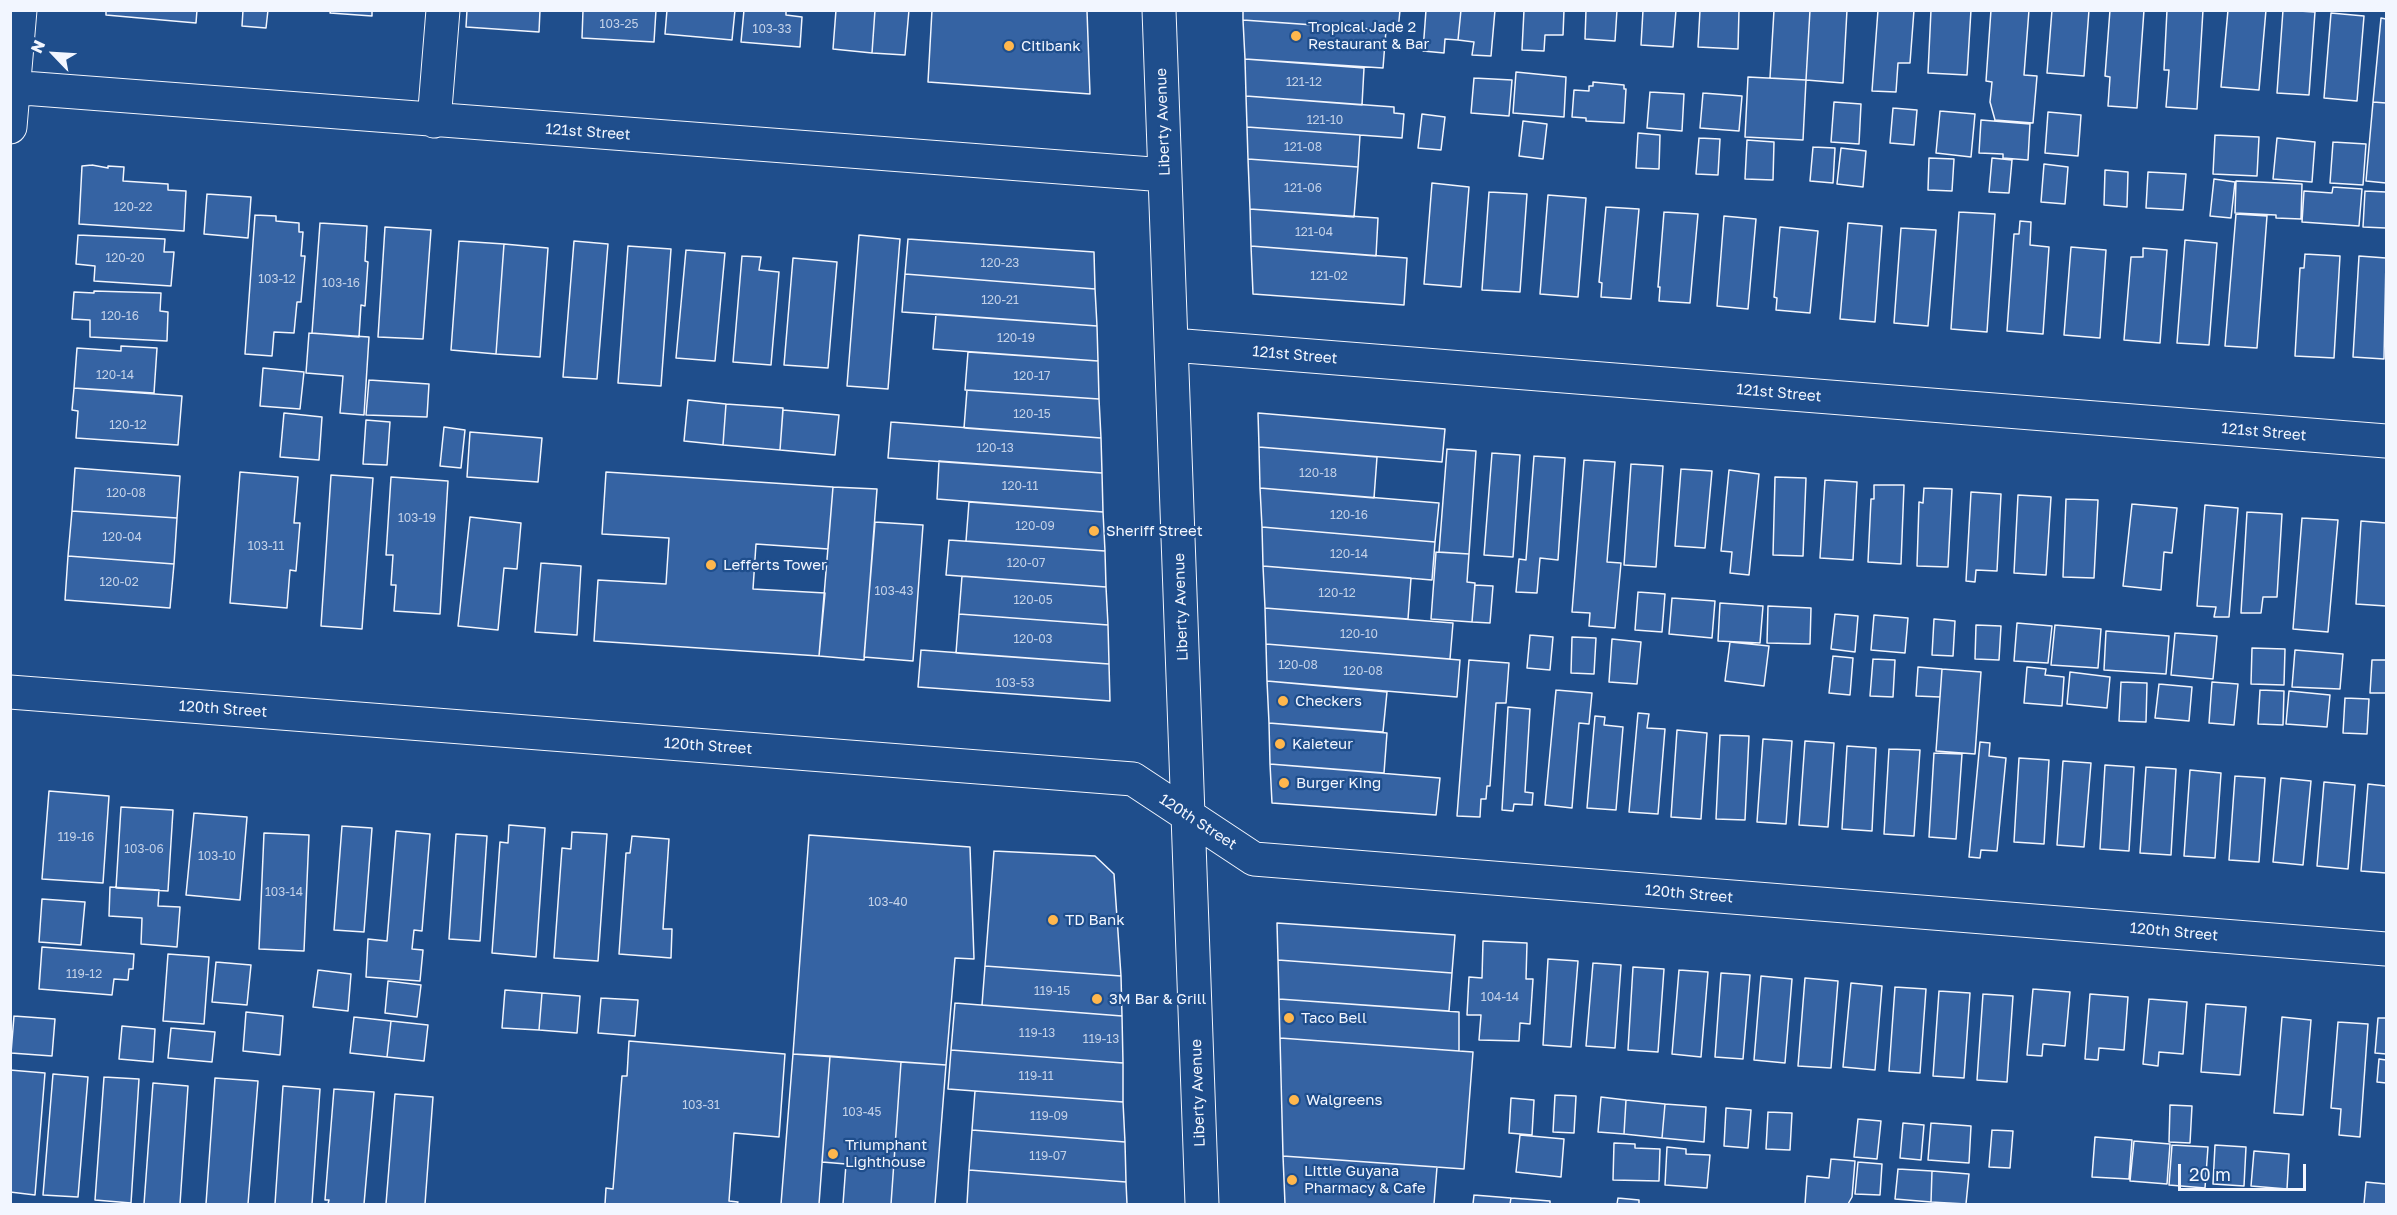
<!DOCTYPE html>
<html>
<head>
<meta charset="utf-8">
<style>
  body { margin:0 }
  #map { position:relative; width:2397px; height:1215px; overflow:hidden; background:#1f4e8c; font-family:"Golos Text",sans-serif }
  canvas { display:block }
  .frame { position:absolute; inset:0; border:12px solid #f2f6ff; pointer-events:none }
  .north { position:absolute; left:24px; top:24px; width:60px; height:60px; -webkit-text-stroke:4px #1f4e8c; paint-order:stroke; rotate:295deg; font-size:16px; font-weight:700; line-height:24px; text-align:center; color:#f2f6ff }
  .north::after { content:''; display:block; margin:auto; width:21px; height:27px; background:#f2f6ff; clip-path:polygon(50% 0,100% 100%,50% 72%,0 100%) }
  .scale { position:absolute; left:2178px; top:1164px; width:128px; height:27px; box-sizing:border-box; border:3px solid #f2f6ff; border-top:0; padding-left:8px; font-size:18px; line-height:21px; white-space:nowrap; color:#f2f6ff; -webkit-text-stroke:4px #1f4e8c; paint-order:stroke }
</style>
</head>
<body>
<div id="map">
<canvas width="2397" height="1215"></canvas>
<div class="frame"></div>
<div class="north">N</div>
<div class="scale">20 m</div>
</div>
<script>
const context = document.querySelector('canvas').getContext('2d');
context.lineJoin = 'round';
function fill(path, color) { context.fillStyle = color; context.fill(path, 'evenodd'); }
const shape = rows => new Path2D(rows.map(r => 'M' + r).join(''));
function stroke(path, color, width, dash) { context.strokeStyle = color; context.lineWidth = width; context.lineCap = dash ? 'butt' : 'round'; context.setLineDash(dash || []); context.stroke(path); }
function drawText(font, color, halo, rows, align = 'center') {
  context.font = font + ' "Golos Text",sans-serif'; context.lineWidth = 4.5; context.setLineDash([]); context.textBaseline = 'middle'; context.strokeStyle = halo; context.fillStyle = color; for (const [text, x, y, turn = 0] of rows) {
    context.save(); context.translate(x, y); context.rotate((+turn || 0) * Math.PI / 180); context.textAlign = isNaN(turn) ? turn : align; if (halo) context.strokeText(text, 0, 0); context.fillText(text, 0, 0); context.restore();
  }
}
const building = shape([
  [106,10,197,10,196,23,106,15,106,10],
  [243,10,268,10,266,28,242,26,243,10],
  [331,10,372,10,372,16,330,13,331,10],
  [467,10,540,10,539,32,466,27,467,10],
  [583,10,656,10,654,42,582,38,583,10],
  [667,10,735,10,732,40,665,34,667,10],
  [744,10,786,10,786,15,802,17,800,47,741,42,744,10],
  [836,10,875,10,872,53,833,49,836,10],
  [875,10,909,10,905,55,872,53,875,10],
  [932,10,1087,11,1090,94,928,82,932,10],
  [1243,10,1400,10,1398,31,1243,20,1243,10],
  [1426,10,1461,10,1458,40,1445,39,1444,53,1423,51,1426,10],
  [1461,10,1495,10,1491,56,1472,55,1474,42,1458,40,1461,10],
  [1524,10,1564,10,1563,35,1545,35,1544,51,1522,50,1524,10],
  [1586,10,1617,10,1615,41,1585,39,1586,10],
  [1643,10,1676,10,1673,47,1641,45,1643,10],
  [1700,10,1739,10,1738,49,1698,47,1700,10],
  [1774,10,1810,10,1806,80,1770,78,1774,10],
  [1810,10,1847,10,1843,83,1806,80,1810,10],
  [1878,10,1914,10,1910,63,1898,63,1896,92,1872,91,1878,10],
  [1931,10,1971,10,1967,75,1928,73,1931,10],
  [1991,10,2029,10,2024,75,2037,76,2033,123,1995,120,1990,102,1992,82,1986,81,1991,10],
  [2052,10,2089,10,2084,76,2047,73,2052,10],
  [2110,10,2144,10,2137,108,2108,106,2110,77,2105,76,2110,10],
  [2167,10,2203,10,2197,109,2166,107,2169,70,2164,70,2167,10],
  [2228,10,2266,10,2259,90,2221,87,2228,10],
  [2283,10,2315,12,2309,95,2277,93,2283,10],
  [2331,13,2364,16,2357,101,2324,98,2331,13],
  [2381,18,2386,19,2386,103,2373,102,2381,18],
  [1243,20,1386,30,1383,68,1245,59,1243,20],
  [1245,59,1364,68,1362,105,1246,96,1245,59],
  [1516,72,1566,77,1564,117,1513,113,1516,72],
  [1748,77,1806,80,1803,140,1745,137,1748,77],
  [1474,78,1512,80,1509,116,1471,113,1474,78],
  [1593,82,1624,85,1624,89,1626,89,1624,123,1586,121,1586,118,1572,117,1574,90,1589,91,1589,86,1593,86,1593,82],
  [1650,92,1684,94,1682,131,1647,128,1650,92],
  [1703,93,1742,96,1739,131,1700,128,1703,93],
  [1246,96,1394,107,1394,113,1404,114,1402,138,1247,127,1246,96],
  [1834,102,1861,104,1859,144,1831,142,1834,102],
  [2373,102,2386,103,2386,183,2366,181,2373,102],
  [1893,108,1917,110,1914,145,1890,143,1893,108],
  [1940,111,1975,114,1971,157,1936,153,1940,111],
  [2048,112,2081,115,2078,156,2045,153,2048,112],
  [1422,114,1445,117,1441,150,1418,148,1422,114],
  [1981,120,2030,124,2028,160,2003,158,2003,154,1979,153,1981,120],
  [1523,121,1547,124,1543,159,1519,156,1523,121],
  [1247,127,1360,135,1358,167,1248,159,1247,127],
  [1638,133,1660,135,1659,169,1636,168,1638,133],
  [2215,135,2259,137,2257,176,2213,174,2215,135],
  [1699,138,1720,139,1718,175,1696,174,1699,138],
  [2277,138,2315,142,2312,182,2273,179,2277,138],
  [1747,140,1774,142,1773,180,1745,179,1747,140],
  [2333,142,2366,144,2363,185,2330,183,2333,142],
  [1813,147,1835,148,1833,183,1810,181,1813,147],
  [1841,148,1866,151,1863,187,1837,184,1841,148],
  [1929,158,1954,159,1952,191,1928,190,1929,158],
  [1992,158,2012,160,2009,193,1989,192,1992,158],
  [1248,159,1358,167,1354,217,1250,209,1248,159],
  [2044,164,2068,167,2065,204,2041,202,2044,164],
  [92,165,108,168,108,166,124,167,123,181,168,184,168,190,186,191,184,231,79,224,82,166,92,165],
  [2105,170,2128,172,2127,207,2104,205,2105,170],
  [2148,172,2186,174,2183,210,2146,208,2148,172],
  [2214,179,2235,182,2231,218,2210,216,2214,179],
  [2236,181,2302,184,2301,219,2276,218,2276,215,2235,213,2236,181],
  [1432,183,1469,187,1461,287,1424,284,1432,183],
  [2333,187,2362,189,2359,226,2302,222,2304,191,2332,193,2333,187],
  [2365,191,2386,192,2386,228,2363,227,2365,191],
  [1489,192,1527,194,1520,292,1482,290,1489,192],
  [207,194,251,197,248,238,204,234,207,194],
  [1548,195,1586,198,1578,297,1540,294,1548,195],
  [1606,207,1639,209,1631,299,1601,297,1602,283,1599,282,1606,207],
  [1250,209,1378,218,1376,256,1251,246,1250,209],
  [1664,212,1698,214,1690,303,1659,301,1660,287,1658,287,1664,212],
  [1959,212,1995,214,1987,332,1951,329,1959,212],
  [2236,214,2267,216,2257,348,2225,346,2236,214],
  [255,215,276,216,276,221,299,223,299,232,303,232,301,256,305,256,301,302,297,302,294,333,274,332,272,356,245,354,255,215],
  [1724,216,1756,219,1748,309,1717,306,1724,216],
  [2020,221,2031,222,2030,245,2049,247,2043,334,2007,331,2014,234,2019,234,2020,221],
  [320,223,367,226,365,261,368,262,365,306,361,305,359,337,312,333,320,223],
  [1848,223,1882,226,1875,322,1840,319,1848,223],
  [385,227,431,230,423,339,378,337,385,227],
  [1780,227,1818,231,1810,313,1776,310,1777,298,1774,297,1780,227],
  [1901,228,1936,230,1928,326,1894,323,1901,228],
  [78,235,165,239,164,252,174,252,171,286,94,281,95,266,76,264,78,235],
  [859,235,900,239,888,389,847,386,859,235],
  [908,239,1094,252,1095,289,905,274,908,239],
  [2185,240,2217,243,2209,345,2177,343,2185,240],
  [459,241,504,244,496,354,451,350,459,241],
  [574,241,608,244,597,379,563,377,574,241],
  [504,244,548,248,540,357,496,354,504,244],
  [628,246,671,249,661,386,618,383,628,246],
  [1251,246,1407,258,1404,305,1253,294,1251,246],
  [2071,247,2106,250,2100,338,2064,335,2071,247],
  [2143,248,2167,250,2160,343,2124,340,2131,257,2143,257,2143,248],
  [686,250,725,253,715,361,676,358,686,250],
  [2305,254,2340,256,2334,358,2295,356,2300,268,2304,268,2305,254],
  [742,256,761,257,759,270,779,272,771,365,733,362,742,256],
  [2359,256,2386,258,2384,359,2353,357,2359,256],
  [793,258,837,262,828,368,784,365,793,258],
  [905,274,1095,289,1097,326,902,312,905,274],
  [94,291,161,293,160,311,168,312,167,341,90,337,90,320,72,319,74,292,94,293,94,291],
  [936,314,1097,326,1098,361,933,349,936,314],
  [309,333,369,337,364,415,340,413,343,376,306,373,309,333],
  [121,346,157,348,154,393,74,388,77,348,121,351,121,346],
  [968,352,1098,361,1099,399,965,390,968,352],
  [263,368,304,372,300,409,260,406,263,368],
  [369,380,429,384,427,417,366,415,369,380],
  [74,388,182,396,178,445,76,438,78,411,72,410,74,388],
  [967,390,1099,399,1101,438,964,428,967,390],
  [688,400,726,404,723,445,684,441,688,400],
  [726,404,783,408,780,450,723,445,726,404],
  [783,410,839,415,835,455,780,450,783,410],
  [284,413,322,417,319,460,280,457,284,413],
  [1258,413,1445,429,1442,462,1259,447,1258,413],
  [366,420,390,422,387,465,363,464,366,420],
  [891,422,1101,438,1102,473,888,458,891,422],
  [444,427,465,430,461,468,440,466,444,427],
  [470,432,542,438,538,482,467,477,470,432],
  [1259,447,1377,457,1374,498,1260,488,1259,447],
  [1447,449,1476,451,1469,554,1439,552,1447,449],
  [1492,453,1520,455,1513,557,1484,555,1492,453],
  [1534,456,1565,458,1558,560,1540,558,1537,593,1516,592,1519,559,1526,560,1534,456],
  [1584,460,1615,462,1607,562,1621,563,1615,628,1589,626,1590,613,1572,612,1584,460],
  [939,461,1102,473,1103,512,937,499,939,461],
  [1631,464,1663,466,1656,567,1624,565,1631,464],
  [75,468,180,476,177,518,72,511,75,468],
  [1681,469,1712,471,1705,548,1675,546,1681,469],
  [1729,470,1759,474,1749,575,1730,573,1732,552,1721,551,1729,470],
  [240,472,298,477,294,523,300,523,296,571,290,570,287,608,230,603,240,472],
  [606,472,833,487,828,549,756,544,753,589,825,593,819,656,594,641,598,580,666,584,669,538,602,534,606,472],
  [331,475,373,478,362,629,321,626,331,475],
  [391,477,448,481,440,614,394,611,396,585,391,585,393,555,386,555,391,477],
  [1775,477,1806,478,1803,556,1773,555,1775,477],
  [1825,480,1857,482,1853,560,1820,558,1825,480],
  [1874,485,1904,485,1901,564,1868,562,1871,499,1874,499,1874,485],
  [833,487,877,489,864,660,819,656,833,487],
  [1260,488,1439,503,1435,542,1262,527,1260,488],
  [1924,488,1952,489,1948,567,1917,566,1919,502,1923,503,1924,488],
  [1971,492,2001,494,1997,571,1976,570,1975,582,1966,581,1971,492],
  [2018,495,2051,497,2046,575,2014,573,2018,495],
  [2066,499,2098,500,2094,578,2063,577,2066,499],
  [969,502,1103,512,1105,551,966,541,969,502],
  [2132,504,2177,508,2172,553,2164,552,2161,590,2123,586,2132,504],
  [2205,505,2238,508,2229,617,2214,617,2216,607,2197,606,2205,505],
  [72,511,177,518,174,564,68,556,72,511],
  [2247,512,2282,514,2277,597,2263,597,2261,613,2241,613,2247,512],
  [470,517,521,523,517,569,504,568,498,630,458,626,470,517],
  [2302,518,2338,520,2328,632,2293,629,2302,518],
  [2361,521,2386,523,2386,606,2356,604,2361,521],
  [875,522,923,525,913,661,864,657,875,522],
  [1262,527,1435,542,1432,580,1263,566,1262,527],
  [949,540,1105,551,1106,587,946,575,949,540],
  [1436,552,1469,554,1467,582,1475,583,1472,622,1431,619,1436,552],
  [68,556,174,564,170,608,65,600,68,556],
  [541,563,581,566,577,635,535,632,541,563],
  [1263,566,1411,578,1408,619,1265,608,1263,566],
  [962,576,1106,587,1108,625,959,614,962,576],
  [1475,585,1493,586,1490,623,1472,622,1475,585],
  [1638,592,1665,594,1662,632,1635,630,1638,592],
  [1672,598,1715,601,1712,638,1669,634,1672,598],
  [1720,603,1763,606,1760,643,1718,641,1720,603],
  [1768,606,1811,608,1810,644,1767,643,1768,606],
  [1265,608,1453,623,1450,659,1266,644,1265,608],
  [959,614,1108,625,1109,664,956,653,959,614],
  [1835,614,1858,616,1855,652,1831,649,1835,614],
  [1874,615,1908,618,1905,653,1871,650,1874,615],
  [1934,619,1955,621,1953,656,1932,655,1934,619],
  [2017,623,2052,626,2048,663,2014,661,2017,623],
  [1976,625,2001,626,1999,660,1975,659,1976,625],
  [2055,625,2101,629,2098,668,2051,665,2055,625],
  [2106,631,2169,636,2166,674,2104,670,2106,631],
  [2175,633,2217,636,2213,679,2171,675,2175,633],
  [1530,635,1553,637,1550,670,1527,668,1530,635],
  [1572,637,1596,638,1594,674,1571,673,1572,637],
  [1612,639,1641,642,1637,684,1609,682,1612,639],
  [1730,642,1769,646,1764,686,1725,681,1730,642],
  [1266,644,1460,660,1457,697,1267,681,1266,644],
  [2252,648,2285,649,2284,685,2251,684,2252,648],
  [921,650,1109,664,1110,701,918,687,921,650],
  [2295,650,2343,654,2340,689,2292,687,2295,650],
  [1833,656,1853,658,1850,695,1829,693,1833,656],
  [1873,659,1895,660,1893,697,1870,696,1873,659],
  [1469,660,1509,663,1506,703,1496,703,1490,786,1487,786,1486,799,1481,799,1480,817,1457,816,1469,660],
  [2372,660,2386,660,2386,693,2370,693,2372,660],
  [1918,667,1942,669,1940,697,1916,696,1918,667],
  [2027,667,2046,669,2045,675,2064,677,2062,706,2024,703,2027,667],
  [1942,669,1981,672,1975,754,1936,751,1942,669],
  [2070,672,2110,677,2107,708,2067,704,2070,672],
  [1267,681,1387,692,1383,732,1269,723,1267,681],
  [2121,682,2147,683,2146,722,2119,721,2121,682],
  [2212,682,2238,684,2234,725,2209,723,2212,682],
  [2159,684,2192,687,2189,721,2155,718,2159,684],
  [1556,690,1592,693,1589,724,1579,723,1572,808,1545,805,1556,690],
  [2260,690,2284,691,2283,725,2258,724,2260,690],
  [2289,691,2330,695,2327,727,2286,724,2289,691],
  [2345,698,2369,699,2367,734,2343,733,2345,698],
  [1508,707,1530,709,1525,792,1533,793,1532,805,1514,804,1513,811,1502,810,1508,707],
  [1638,713,1649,714,1647,728,1665,729,1658,814,1629,812,1638,713],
  [1595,716,1605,717,1604,725,1623,727,1616,810,1587,808,1595,716],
  [1269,723,1387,733,1384,773,1270,764,1269,723],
  [1677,730,1707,733,1701,819,1671,817,1677,730],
  [1720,735,1749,736,1745,820,1716,819,1720,735],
  [1763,739,1792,741,1786,824,1757,822,1763,739],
  [1805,741,1834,743,1828,827,1799,825,1805,741],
  [1980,742,1990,743,1989,756,2006,758,1997,851,1981,850,1980,858,1969,857,1980,742],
  [1847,746,1876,748,1872,831,1842,829,1847,746],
  [1889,749,1920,750,1914,836,1884,834,1889,749],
  [1934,753,1962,754,1956,839,1929,837,1934,753],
  [2019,758,2049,760,2044,844,2014,842,2019,758],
  [2063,761,2091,763,2084,847,2057,845,2063,761],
  [1270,764,1440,778,1436,815,1272,803,1270,764],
  [2105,765,2134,767,2129,851,2100,849,2105,765],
  [2146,767,2176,769,2171,855,2140,853,2146,767],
  [2190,770,2221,773,2215,858,2184,856,2190,770],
  [2235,776,2265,778,2259,862,2229,860,2235,776],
  [2281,778,2311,781,2303,865,2273,862,2281,778],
  [2324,782,2355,785,2348,869,2317,866,2324,782],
  [2368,784,2386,786,2386,873,2361,871,2368,784],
  [49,791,109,796,103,883,42,879,49,791],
  [121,807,173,810,168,891,116,888,121,807],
  [194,813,247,817,240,900,186,895,194,813],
  [509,825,545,828,536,957,492,953,500,842,508,843,509,825],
  [342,826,372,828,364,932,334,930,342,826],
  [396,831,430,834,422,931,414,930,412,949,423,950,420,981,366,977,368,939,387,941,396,831],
  [572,832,607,834,598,961,554,958,562,848,571,849,572,832],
  [264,833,309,835,304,951,259,949,264,833],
  [456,834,487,836,480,941,449,939,456,834],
  [809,835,970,847,974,959,955,958,946,1065,793,1054,809,835],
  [632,836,669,839,663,929,672,929,671,958,619,954,626,853,630,853,632,836],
  [994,851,1095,856,1114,874,1121,976,985,966,994,851],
  [110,887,159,890,158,906,180,907,177,947,141,944,142,918,109,916,110,887],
  [42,899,85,902,81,945,39,942,42,899],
  [1277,923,1455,935,1452,973,1278,960,1277,923],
  [1483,941,1527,943,1526,979,1533,979,1530,1024,1520,1023,1519,1041,1479,1040,1481,1015,1467,1015,1469,977,1482,978,1483,941],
  [42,947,134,954,133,969,129,969,128,980,114,979,112,995,39,989,42,947],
  [168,954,209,957,204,1024,163,1021,168,954],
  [1548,959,1578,961,1571,1047,1543,1045,1548,959],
  [1278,960,1452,973,1449,1011,1279,999,1278,960],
  [216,962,251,965,247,1005,212,1002,216,962],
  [1593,963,1621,965,1615,1048,1586,1046,1593,963],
  [985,966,1121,976,1122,1016,982,1005,985,966],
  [1633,967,1664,969,1658,1052,1628,1050,1633,967],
  [318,970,351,974,348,1011,313,1007,318,970],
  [1679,970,1708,972,1701,1057,1672,1054,1679,970],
  [1721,973,1750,975,1743,1059,1715,1057,1721,973],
  [1761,976,1792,979,1785,1063,1754,1060,1761,976],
  [1805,978,1838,981,1831,1068,1798,1066,1805,978],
  [388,981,421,985,417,1017,385,1013,388,981],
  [1851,983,1882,986,1875,1070,1843,1067,1851,983],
  [1895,987,1926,989,1920,1073,1889,1071,1895,987],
  [2033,989,2070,992,2065,1046,2043,1044,2042,1056,2027,1055,2033,989],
  [505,990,542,993,539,1030,502,1028,505,990],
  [1939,991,1970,993,1964,1078,1933,1076,1939,991],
  [542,993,580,996,577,1033,539,1030,542,993],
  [1983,994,2013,996,2007,1082,1977,1080,1983,994],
  [2090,994,2128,997,2124,1050,2099,1048,2098,1060,2085,1059,2090,994],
  [601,998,638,1000,635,1036,598,1033,601,998],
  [1279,999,1459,1012,1459,1051,1280,1038,1279,999],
  [2149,999,2187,1002,2183,1054,2159,1052,2158,1066,2143,1064,2149,999],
  [955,1003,1122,1016,1123,1063,951,1050,955,1003],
  [2206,1004,2246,1007,2240,1075,2201,1072,2206,1004],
  [246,1012,283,1016,280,1055,243,1051,246,1012],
  [14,1016,55,1019,52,1056,11,1053,14,1016],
  [354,1017,391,1021,387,1057,350,1053,354,1017],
  [2282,1017,2311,1020,2303,1115,2274,1113,2282,1017],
  [2378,1018,2386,1018,2386,1054,2375,1053,2378,1018],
  [391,1021,428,1025,424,1061,387,1057,391,1021],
  [2338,1022,2368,1024,2360,1137,2339,1135,2341,1109,2331,1108,2338,1022],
  [122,1026,155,1029,153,1062,119,1059,122,1026],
  [171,1028,215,1032,212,1062,168,1058,171,1028],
  [1280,1038,1473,1052,1464,1169,1283,1156,1280,1038],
  [629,1041,785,1054,779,1137,734,1133,729,1201,738,1202,737,1204,605,1204,606,1188,613,1189,622,1076,627,1076,629,1041],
  [951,1050,1123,1063,1123,1102,948,1089,951,1050],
  [793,1054,830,1056,819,1204,781,1204,793,1054],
  [830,1056,901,1062,891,1204,843,1204,846,1164,822,1162,830,1056],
  [2379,1059,2386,1060,2386,1083,2377,1082,2379,1059],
  [901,1062,946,1065,935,1204,891,1204,901,1062],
  [10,1070,45,1073,35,1195,10,1192,10,1070],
  [53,1074,88,1077,78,1197,43,1195,53,1074],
  [104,1077,139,1079,131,1203,95,1200,104,1077],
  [215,1078,258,1081,248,1204,206,1204,215,1078],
  [153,1083,188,1086,180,1204,144,1204,153,1083],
  [283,1086,320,1089,312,1204,275,1204,283,1086],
  [334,1089,374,1092,364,1204,328,1204,329,1200,325,1200,334,1089],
  [975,1091,1123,1102,1125,1142,972,1130,975,1091],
  [395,1094,433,1097,425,1204,386,1204,395,1094],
  [1555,1095,1576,1096,1574,1133,1553,1132,1555,1095],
  [1601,1097,1626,1100,1624,1134,1598,1132,1601,1097],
  [1511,1098,1534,1100,1532,1135,1509,1133,1511,1098],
  [1626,1100,1665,1104,1662,1138,1624,1134,1626,1100],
  [1665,1104,1706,1107,1704,1142,1662,1138,1665,1104],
  [2170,1105,2192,1106,2190,1143,2169,1142,2170,1105],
  [1726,1108,1751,1110,1748,1148,1724,1146,1726,1108],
  [1768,1112,1792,1113,1790,1150,1766,1149,1768,1112],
  [1858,1119,1881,1121,1877,1159,1854,1157,1858,1119],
  [1903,1123,1924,1125,1921,1160,1900,1158,1903,1123],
  [1931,1123,1971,1126,1969,1163,1928,1160,1931,1123],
  [972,1130,1125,1142,1126,1182,969,1170,972,1130],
  [1992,1130,2013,1131,2010,1168,1989,1167,1992,1130],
  [1520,1135,1564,1139,1561,1177,1516,1172,1520,1135],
  [2095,1137,2132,1140,2129,1179,2092,1177,2095,1137],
  [2134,1141,2170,1144,2167,1184,2130,1181,2134,1141],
  [1614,1143,1635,1144,1635,1148,1660,1149,1659,1181,1613,1180,1614,1143],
  [2172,1145,2208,1147,2205,1188,2169,1185,2172,1145],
  [2215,1145,2246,1147,2244,1186,2213,1184,2215,1145],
  [1667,1147,1686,1149,1686,1154,1710,1155,1707,1188,1665,1185,1667,1147],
  [2254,1151,2289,1154,2287,1189,2251,1186,2254,1151],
  [1283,1156,1437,1167,1434,1204,1285,1204,1283,1156],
  [1831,1159,1855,1161,1852,1197,1848,1204,1805,1204,1807,1176,1829,1178,1831,1159],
  [1858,1162,1882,1164,1880,1195,1855,1194,1858,1162],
  [1898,1169,1932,1171,1931,1202,1895,1199,1898,1169],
  [969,1170,1126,1182,1127,1204,967,1204,969,1170],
  [1932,1171,1969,1174,1966,1204,1931,1202,1932,1171],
  [2366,1182,2386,1184,2386,1204,2364,1204,2366,1182],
  [1474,1195,1511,1198,1510,1204,1473,1204,1474,1195],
  [1511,1198,1550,1201,1550,1204,1510,1204,1511,1198],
  [1618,1198,1639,1200,1639,1204,1617,1204,1618,1198]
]);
fill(building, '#3563a3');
stroke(building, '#f2f6ff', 1.5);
const minor = shape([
  [1159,10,1202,1204],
  [10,87,1165,175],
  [434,121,443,10],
  [10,127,20,10],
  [1172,345,2386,441],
  [10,692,1133,779,1254,859,2386,949]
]);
stroke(minor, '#f2f6ff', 35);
stroke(minor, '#1f4e8c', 33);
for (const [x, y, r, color] of [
  [1296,36,6,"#ffb74d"],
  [1009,46,6,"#ffb74d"],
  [1094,531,6,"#ffb74d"],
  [711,565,6,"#ffb74d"],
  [1283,701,6,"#ffb74d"],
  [1280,744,6,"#ffb74d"],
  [1284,783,6,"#ffb74d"],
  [1053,920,6,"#ffb74d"],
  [1097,999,6,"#ffb74d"],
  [1289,1018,6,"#ffb74d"],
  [1294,1100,6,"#ffb74d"],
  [833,1154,6,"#ffb74d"],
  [1292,1180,6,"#ffb74d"]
]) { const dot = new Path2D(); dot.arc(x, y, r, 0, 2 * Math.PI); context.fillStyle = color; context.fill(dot); stroke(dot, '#1f4e8c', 2); }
drawText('12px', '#c3d1e8', null, [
  ["103-25",619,24],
  ["103-33",772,29],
  ["121-12",1304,82],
  ["121-10",1325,120],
  ["121-08",1303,147],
  ["121-06",1303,188],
  ["120-22",133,207],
  ["121-04",1314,232],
  ["120-20",125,258],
  ["120-23",1000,263],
  ["121-02",1329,276],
  ["103-12",277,279],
  ["103-16",341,283],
  ["120-21",1000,300],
  ["120-16",120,316],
  ["120-19",1016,338],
  ["120-14",115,375],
  ["120-17",1032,376],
  ["120-15",1032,414],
  ["120-12",128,425],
  ["120-13",995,448],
  ["120-18",1318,473],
  ["120-11",1020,486],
  ["120-08",126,493],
  ["120-16",1349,515],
  ["103-19",417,518],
  ["120-09",1035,526],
  ["120-04",122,537],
  ["103-11",266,546],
  ["120-14",1349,554],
  ["120-07",1026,563],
  ["120-02",119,582],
  ["103-43",894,591],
  ["120-12",1337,593],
  ["120-05",1033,600],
  ["120-10",1359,634],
  ["120-03",1033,639],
  ["120-08",1298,665],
  ["120-08",1363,671],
  ["103-53",1015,683],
  ["119-16",76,837],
  ["103-06",144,849],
  ["103-10",217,856],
  ["103-14",284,892],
  ["103-40",888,902],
  ["119-12",84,974],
  ["119-15",1052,991],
  ["104-14",1500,997],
  ["119-13",1037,1033],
  ["119-13",1101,1039],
  ["119-11",1036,1076],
  ["103-31",701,1105],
  ["103-45",862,1112],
  ["119-09",1049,1116],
  ["119-07",1048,1156]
]);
drawText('15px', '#f2f6ff', '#1f4e8c', [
  ["Tropical Jade 2",1308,27],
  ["Restaurant & Bar",1308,44],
  ["Citibank",1021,46],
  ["Sheriff Street",1106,531],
  ["Lefferts Tower",723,565],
  ["Checkers",1295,701],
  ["Kaieteur",1292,744],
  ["Burger King",1296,783],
  ["TD Bank",1065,920],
  ["3M Bar & Grill",1109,999],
  ["Taco Bell",1301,1018],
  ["Walgreens",1306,1100],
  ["Triumphant",845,1145],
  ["Lighthouse",845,1162],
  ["Little Guyana",1304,1171],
  ["Pharmacy & Cafe",1304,1188]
], 'left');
drawText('15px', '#f2f6ff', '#1f4e8c', [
  ["Liberty Avenue",1163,122,-92],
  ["121st Street",588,132,4],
  ["121st Street",1295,355,5],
  ["121st Street",1779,393,5],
  ["121st Street",2264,432,5],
  ["Liberty Avenue",1181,607,-92],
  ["120th Street",223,709,4],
  ["120th Street",708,746,4],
  ["120th Street",1198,822,33],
  ["120th Street",1689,894,5],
  ["120th Street",2174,932,5],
  ["Liberty Avenue",1198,1093,-92]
]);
</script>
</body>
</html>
